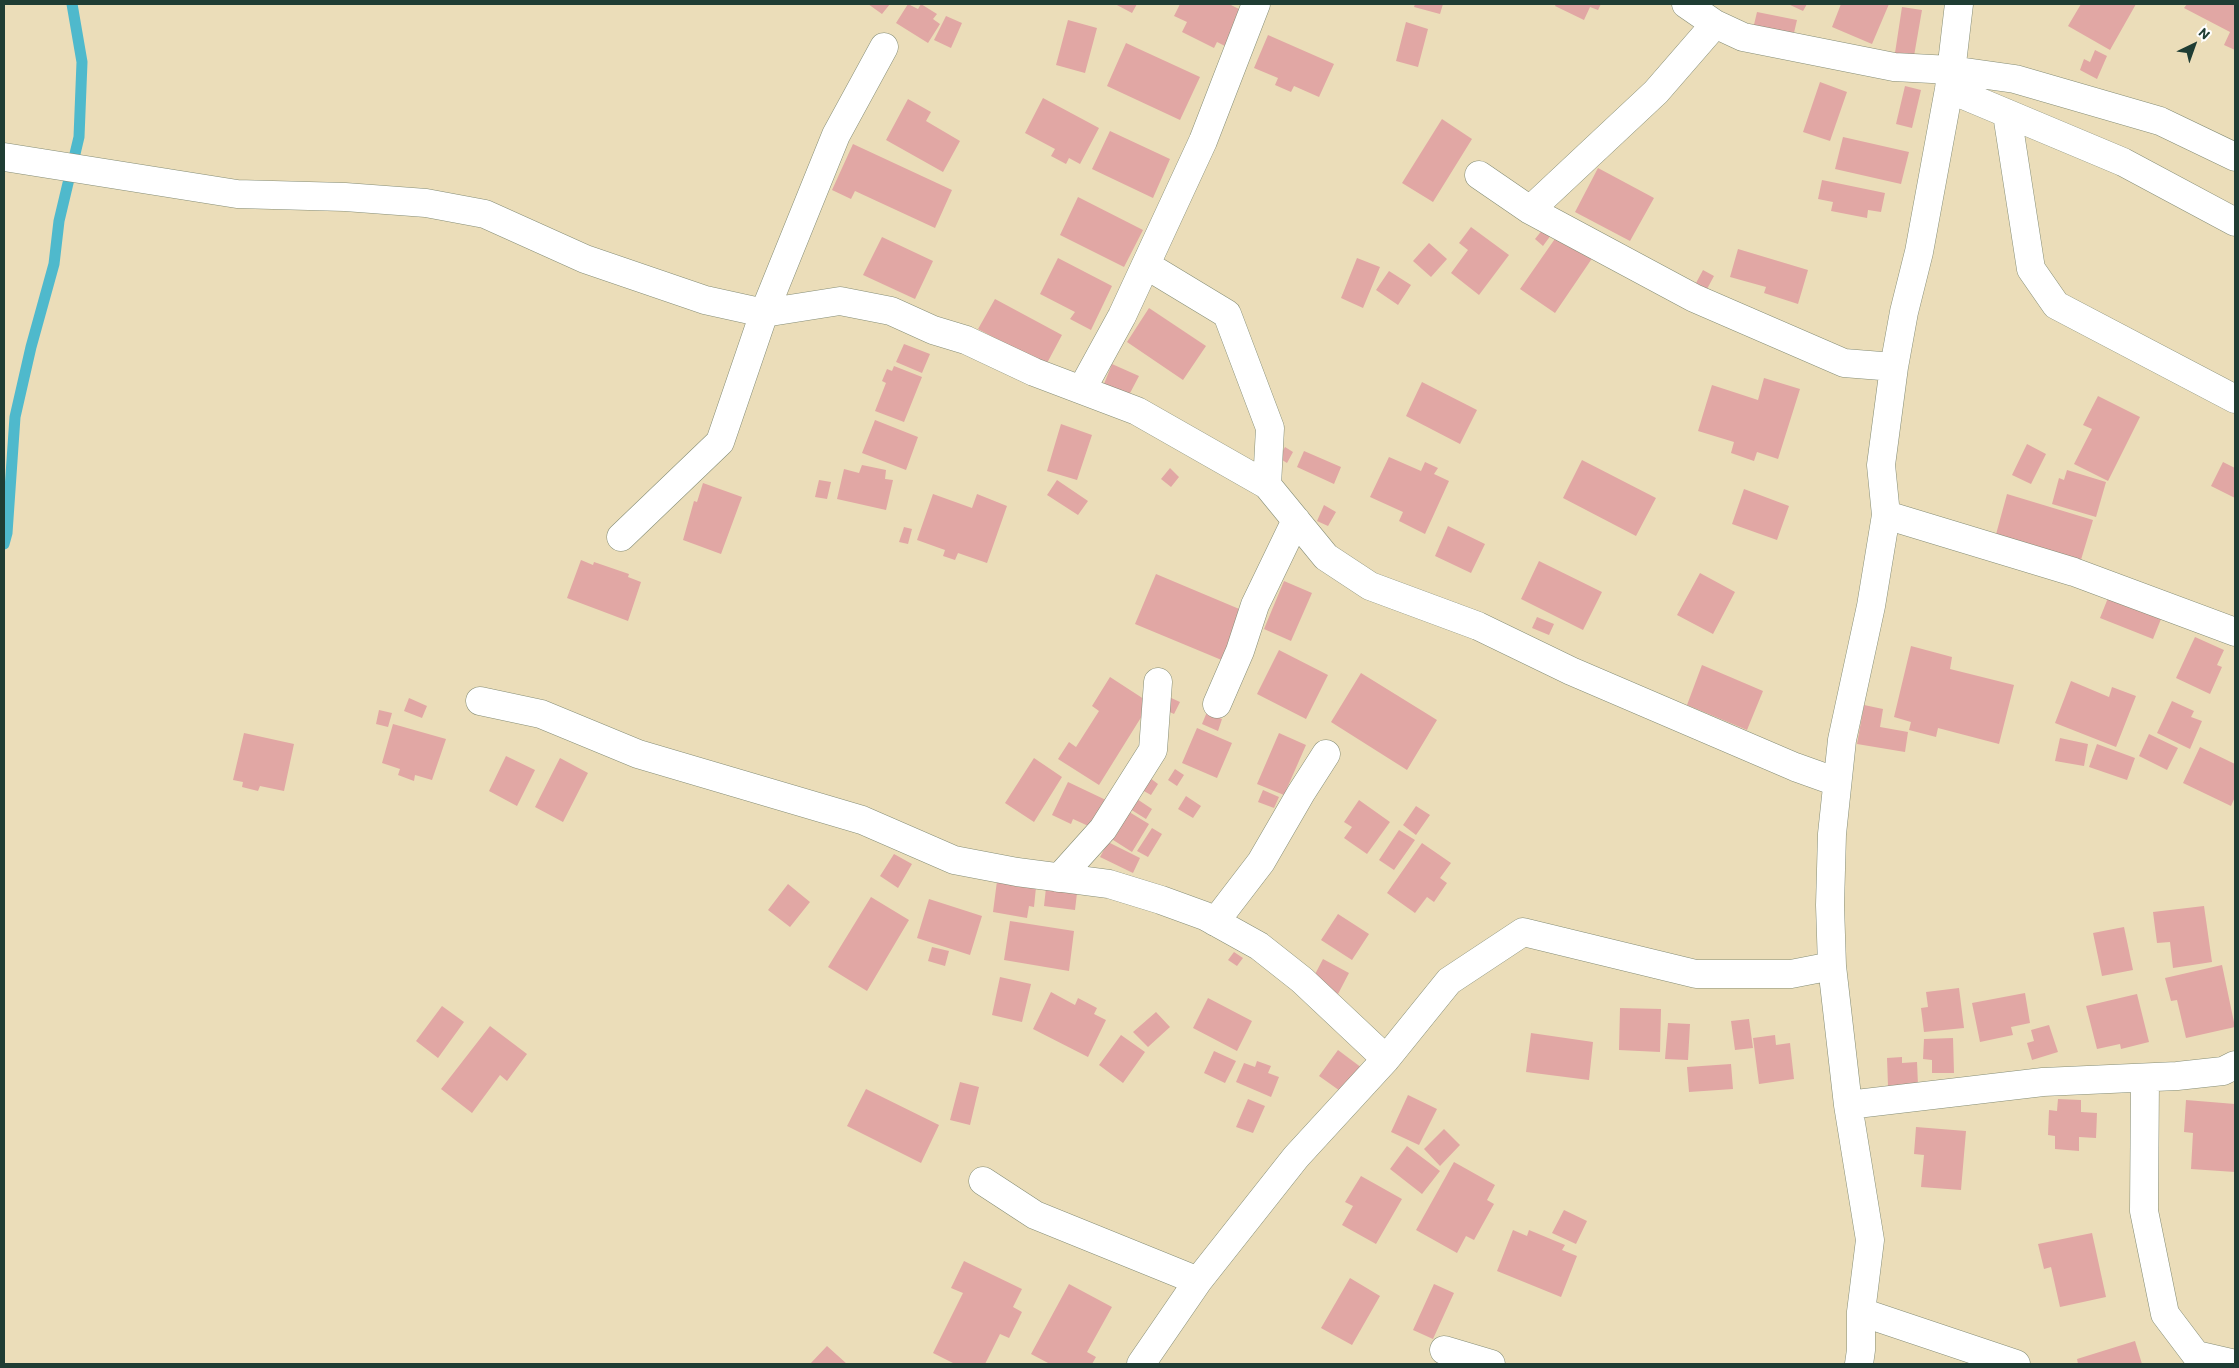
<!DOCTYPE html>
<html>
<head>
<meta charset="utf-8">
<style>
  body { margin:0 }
  #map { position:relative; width:2239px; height:1368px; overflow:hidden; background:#ebddb9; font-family:Itim,sans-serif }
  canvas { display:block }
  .frame { position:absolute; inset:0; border:5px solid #1f3d34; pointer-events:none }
  .north { position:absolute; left:2169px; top:20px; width:50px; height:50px; -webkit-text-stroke:4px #fff; paint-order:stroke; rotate:42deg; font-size:14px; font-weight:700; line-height:20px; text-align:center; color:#1f3d34 }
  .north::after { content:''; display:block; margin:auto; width:18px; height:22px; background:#1f3d34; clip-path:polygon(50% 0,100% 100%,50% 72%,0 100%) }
</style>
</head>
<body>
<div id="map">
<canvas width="2239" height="1368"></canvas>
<div class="frame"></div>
<div class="north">N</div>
</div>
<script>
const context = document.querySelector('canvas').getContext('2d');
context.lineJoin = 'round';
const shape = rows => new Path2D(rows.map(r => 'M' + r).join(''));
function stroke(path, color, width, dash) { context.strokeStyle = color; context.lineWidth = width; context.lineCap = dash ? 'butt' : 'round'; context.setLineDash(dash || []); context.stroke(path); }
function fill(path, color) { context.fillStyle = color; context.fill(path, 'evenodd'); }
stroke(shape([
  [4,544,7,533,15,417,31,347,54,264,59,221,79,137,82,62,72,4]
]), '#4fb9cc', 11);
fill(shape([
  [868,4,890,4,882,14],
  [908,4,918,9,921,4,937,14,933,19,940,24,928,43,896,23],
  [1115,4,1137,4,1132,13],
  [1180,4,1229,4,1243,11,1225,46,1217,42,1214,48,1182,32,1187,22,1174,16],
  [1415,4,1443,4,1440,14,1414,7],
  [1556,4,1601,4,1598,10,1590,7,1584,20,1555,6],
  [1788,4,1807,4,1803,11],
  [1841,4,1889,4,1872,44,1832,27],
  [2081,4,2136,4,2110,50,2068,26],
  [2187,4,2235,4,2235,50,2224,45,2230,32,2184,8],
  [1902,7,1922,10,1914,56,1895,53],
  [1757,12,1797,20,1793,37,1753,29],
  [946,16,962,23,951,48,934,40],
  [1068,20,1097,28,1085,73,1056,65],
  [1406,22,1428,29,1418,67,1396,61],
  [1268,35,1334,64,1319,97,1294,86,1291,92,1275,85,1278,78,1254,68],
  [1126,43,1200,77,1180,120,1107,86],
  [2095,50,2107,56,2097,79,2080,70,2084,59,2090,62],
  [1820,82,1847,92,1830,141,1803,132],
  [1905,86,1921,90,1912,128,1896,124],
  [1043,98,1099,128,1080,164,1069,158,1066,164,1051,156,1055,149,1025,133],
  [908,99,931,112,926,121,960,141,943,172,886,140],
  [1442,119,1472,139,1433,202,1402,183],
  [1110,131,1170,159,1153,198,1092,169],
  [1843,137,1909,152,1901,184,1835,169],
  [853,144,952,190,935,228,855,191,851,199,832,190],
  [1598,168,1654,198,1630,241,1575,212],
  [1822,180,1885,193,1881,212,1868,210,1867,218,1831,211,1833,202,1818,199],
  [1078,197,1143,230,1124,267,1060,235],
  [1471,227,1509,255,1479,295,1451,273,1468,250,1459,243],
  [1543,229,1551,235,1543,246,1535,239],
  [1559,233,1593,257,1555,313,1520,289],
  [882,237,933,261,915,299,863,275],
  [1429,243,1447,259,1431,277,1413,261],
  [1738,249,1808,270,1798,304,1764,293,1766,287,1730,277],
  [1058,258,1112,286,1091,330,1070,319,1075,312,1040,294],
  [1357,258,1380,267,1363,308,1341,298],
  [1703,270,1714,276,1707,289,1696,283],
  [1389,271,1411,285,1398,305,1376,290],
  [995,299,1062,335,1046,365,978,329],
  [1149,308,1206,346,1183,380,1127,342],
  [904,344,930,354,922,373,896,362],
  [1112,364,1139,376,1129,395,1104,384],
  [894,366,922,377,904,422,875,411,886,383,882,381,887,369,892,371],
  [1764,378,1800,389,1778,459,1757,452,1754,461,1731,453,1734,442,1698,431,1712,385,1758,400],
  [1422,382,1477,410,1460,444,1406,416],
  [2098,396,2140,417,2108,481,2074,464,2092,429,2083,425],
  [875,420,918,437,906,470,862,453],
  [1061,424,1092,435,1077,480,1047,471],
  [2027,444,2046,454,2031,484,2012,475],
  [1285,447,1293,452,1287,463,1279,458],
  [1304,451,1341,467,1334,484,1297,467],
  [1389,457,1421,471,1425,462,1438,468,1434,474,1449,481,1425,534,1399,521,1403,512,1370,497],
  [1582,460,1656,498,1636,536,1563,498],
  [2223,462,2235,468,2235,498,2211,486],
  [862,465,886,470,885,479,893,480,886,510,837,499,844,469,859,473],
  [1170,468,1179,477,1171,487,1161,479],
  [2067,470,2106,482,2096,517,2052,504,2059,478,2064,480],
  [819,480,831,482,827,499,815,497],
  [1057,480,1088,501,1078,515,1047,495],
  [703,483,742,497,721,554,683,540,694,501,697,502],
  [1744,489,1789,506,1777,540,1732,524],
  [933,494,972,508,977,494,1007,506,987,563,958,553,955,560,943,556,945,550,917,540],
  [2007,494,2093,520,2080,563,1995,538],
  [1324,505,1336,512,1328,526,1317,521],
  [1448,526,1485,544,1471,573,1435,556],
  [904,527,912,529,908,544,899,542],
  [581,560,593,565,594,562,629,574,628,577,641,582,628,621,567,598],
  [1539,561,1602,592,1583,630,1521,599],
  [1700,573,1735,592,1713,634,1677,615],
  [1156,574,1244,611,1224,661,1135,624],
  [1284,581,1312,593,1291,641,1264,629],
  [2108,598,2161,619,2153,639,2100,618],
  [1537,617,1554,624,1549,635,1532,628],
  [2195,637,2224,650,2217,665,2222,667,2210,694,2176,678],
  [1911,646,1952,657,1950,669,2014,685,1999,744,1938,728,1936,737,1909,730,1911,722,1894,717],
  [1279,650,1328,675,1306,719,1257,694],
  [1702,665,1763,691,1747,730,1687,705],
  [1361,673,1437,720,1407,770,1331,722],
  [1110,677,1150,703,1099,785,1058,759,1069,742,1076,747,1099,711,1092,706],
  [2071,681,2109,697,2112,687,2136,696,2116,747,2055,723],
  [1169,697,1180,702,1174,714,1163,709],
  [409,698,427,706,422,718,404,711],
  [2172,701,2194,711,2191,717,2202,721,2190,749,2157,733],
  [1864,705,1883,709,1880,727,1908,732,1905,752,1857,744],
  [379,710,392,713,388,727,376,724],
  [1207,712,1222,719,1218,731,1202,724],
  [393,724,446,739,432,780,415,775,414,781,398,775,400,769,382,763],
  [1197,728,1232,743,1217,778,1182,763],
  [244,733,294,744,284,791,260,786,258,791,242,787,243,782,233,780],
  [1279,733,1306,745,1284,795,1257,784],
  [2149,734,2178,748,2167,770,2139,756],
  [2060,738,2088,744,2084,766,2055,761],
  [2097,744,2135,758,2127,780,2089,767],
  [2200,747,2235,764,2235,797,2231,806,2183,783],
  [506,756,535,770,517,806,489,791],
  [560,758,588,773,563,822,535,807],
  [1034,758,1062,777,1034,822,1005,803],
  [1175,769,1184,775,1177,786,1168,780],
  [1150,778,1158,784,1151,795,1142,790],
  [1068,782,1108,801,1095,829,1073,819,1071,824,1052,815],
  [1263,790,1279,797,1274,808,1258,802],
  [1186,796,1201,806,1193,818,1178,809],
  [1137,799,1152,809,1146,819,1130,809],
  [1359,800,1390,822,1367,854,1344,838,1352,827,1344,822],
  [1416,806,1430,815,1416,835,1403,825],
  [1126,810,1149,824,1132,852,1110,838],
  [1152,828,1162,834,1148,857,1137,851],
  [1399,830,1415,840,1394,870,1379,860],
  [1108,842,1140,858,1133,873,1100,857],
  [1422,843,1451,863,1440,878,1447,883,1434,902,1427,897,1415,913,1387,893],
  [894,854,912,864,898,888,880,876],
  [997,881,1036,887,1034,907,1029,906,1027,918,993,912],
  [788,884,810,902,790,927,768,910],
  [1046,888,1077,893,1075,910,1044,906],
  [871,897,909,920,867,991,828,967],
  [929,899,982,916,970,955,917,938],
  [2204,906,2212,962,2173,968,2170,942,2157,943,2153,912],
  [1338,914,1369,934,1352,960,1321,940],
  [1010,921,1074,931,1069,971,1004,960],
  [2124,927,2133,970,2102,976,2093,933],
  [932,947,949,951,945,966,928,961],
  [1234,952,1243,958,1237,966,1228,960],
  [1323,959,1349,973,1338,994,1312,980],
  [2222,965,2235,1027,2186,1038,2177,1000,2171,1001,2165,978],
  [1000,977,1031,984,1022,1022,992,1015],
  [1959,988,1964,1028,1924,1032,1921,1008,1928,1007,1926,992],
  [1051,992,1075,1005,1078,998,1097,1008,1094,1014,1106,1020,1088,1057,1033,1029],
  [2025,993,2030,1023,2011,1027,2013,1035,1980,1042,1972,1003],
  [2137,994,2149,1042,2121,1049,2120,1044,2097,1049,2086,1006],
  [1208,998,1252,1021,1237,1051,1193,1028],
  [442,1006,464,1022,438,1058,416,1041],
  [1620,1008,1661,1009,1660,1052,1619,1050],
  [1156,1012,1170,1027,1148,1047,1133,1032],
  [1749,1019,1753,1048,1735,1050,1731,1021],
  [1668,1023,1690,1024,1688,1060,1665,1059],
  [2049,1025,2058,1052,2032,1060,2027,1043,2034,1041,2031,1030],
  [490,1026,527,1054,507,1081,500,1075,472,1113,441,1089],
  [1531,1033,1593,1042,1589,1080,1526,1072],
  [1121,1035,1145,1052,1123,1083,1099,1065],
  [1775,1035,1776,1045,1790,1043,1794,1079,1759,1084,1753,1038],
  [1953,1038,1954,1073,1932,1073,1932,1060,1923,1059,1924,1039],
  [1338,1050,1362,1068,1343,1093,1319,1076],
  [1214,1051,1236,1061,1225,1083,1204,1073],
  [1902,1057,1902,1063,1917,1062,1918,1085,1888,1086,1887,1058],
  [1257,1061,1271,1066,1268,1073,1279,1077,1271,1097,1236,1082,1244,1063,1255,1067],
  [1731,1064,1733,1089,1689,1092,1687,1067],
  [960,1082,979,1087,970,1125,950,1120],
  [866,1089,939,1125,921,1163,847,1126],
  [1408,1095,1437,1109,1419,1145,1391,1132],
  [1248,1099,1265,1106,1253,1133,1236,1127],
  [2058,1099,2081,1100,2081,1112,2097,1113,2096,1138,2079,1137,2079,1151,2055,1149,2055,1136,2048,1135,2049,1110,2057,1111],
  [2186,1100,2235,1104,2235,1172,2191,1169,2193,1133,2184,1132],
  [1916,1127,1966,1131,1961,1190,1921,1187,1924,1155,1914,1154],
  [1444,1129,1460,1145,1440,1166,1424,1149],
  [1407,1146,1440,1171,1422,1194,1390,1169],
  [1454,1162,1495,1185,1487,1200,1494,1204,1474,1240,1466,1236,1457,1253,1416,1230],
  [1361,1176,1402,1199,1376,1244,1342,1225,1353,1206,1345,1202],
  [1564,1210,1587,1221,1576,1244,1552,1233],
  [1513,1230,1527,1236,1529,1230,1565,1245,1562,1250,1577,1256,1561,1297,1497,1271],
  [2092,1233,2106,1297,2060,1307,2051,1267,2044,1269,2038,1244],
  [964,1261,1022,1289,1013,1307,1022,1312,1009,1338,1000,1334,985,1364,955,1364,933,1353,963,1293,951,1288],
  [1350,1278,1380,1296,1352,1345,1321,1328],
  [1069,1284,1112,1307,1087,1352,1096,1357,1092,1364,1050,1364,1031,1354],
  [1434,1284,1454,1293,1433,1339,1413,1330],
  [2135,1341,2142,1364,2078,1364,2077,1359],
  [827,1346,847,1364,810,1364]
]), '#e1a7a4');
const minor = shape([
  [1686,4,1715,24,1743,37,1894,67,1951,70,2015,79,2160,121,2235,157],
  [1949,89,2123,162,2235,222],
  [2007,114,2031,269,2056,305,2235,399],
  [4,157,237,194,345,197,426,203,485,214,585,259,705,300,764,313,840,301,891,311,933,330,966,340,1034,372,1137,411,1267,485,1326,557,1370,586,1478,626,1571,671,1795,767,1837,782],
  [1479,175,1530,210,1694,298,1844,363,1894,367],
  [1530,210,1656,92,1715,24],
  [1146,265,1227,314,1270,428,1267,485],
  [1082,389,1122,316,1203,141,1256,4],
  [1886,515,2074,572,2235,632],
  [621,537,720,442,764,313,836,135,884,47],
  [480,701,541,714,638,754,862,820,954,860,1017,872,1109,884,1161,900,1205,916,1259,946,1302,980,1386,1059],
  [1217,704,1240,651,1255,605,1296,520],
  [1059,878,1103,829,1153,750,1158,682],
  [1215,922,1261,862,1301,793,1326,754],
  [2145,1078,2144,1211,2165,1314,2196,1355,2235,1364],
  [1848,1105,2043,1082,2177,1076,2223,1071,2235,1065],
  [983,1181,1035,1215,1198,1281],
  [1861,1312,2016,1364],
  [1444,1350,1491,1364],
  [1141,1364,1198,1281,1296,1157,1386,1059,1449,981,1523,932,1696,974,1791,974,1832,966],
  [1859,1364,1861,1350,1861,1312,1870,1240,1848,1105,1832,966,1830,905,1832,834,1842,740,1871,606,1886,515,1881,465,1894,367,1904,312,1919,252,1949,89,1959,4]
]);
stroke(minor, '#858d76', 29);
stroke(minor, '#fff', 28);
</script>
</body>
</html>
